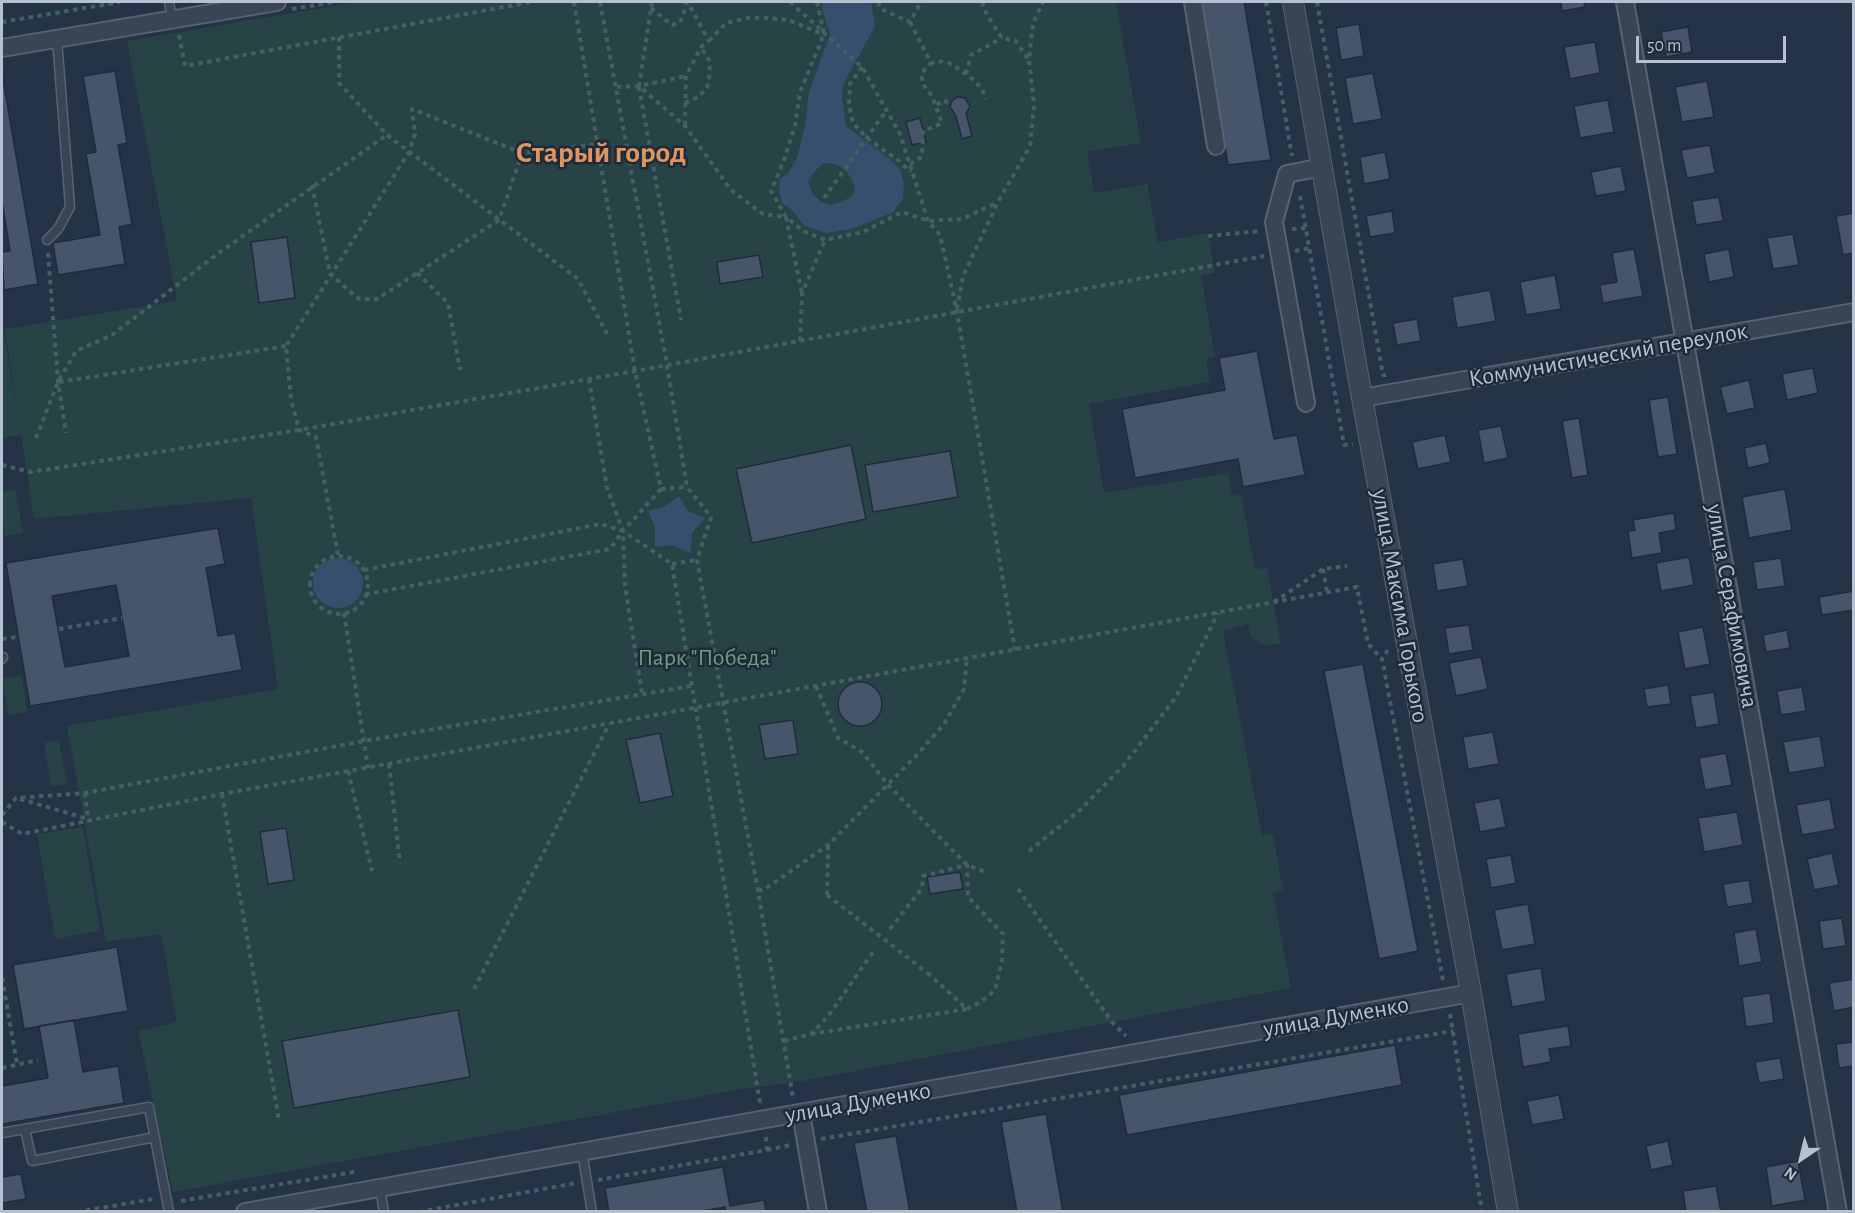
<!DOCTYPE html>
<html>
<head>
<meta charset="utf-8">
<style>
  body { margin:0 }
  #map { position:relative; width:1855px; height:1213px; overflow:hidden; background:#243345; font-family:"Alegreya Sans",sans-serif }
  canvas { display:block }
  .frame { position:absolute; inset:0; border:3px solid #b7c0ce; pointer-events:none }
  .north { position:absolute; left:1771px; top:1129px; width:60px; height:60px; -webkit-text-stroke:4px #1e2a3a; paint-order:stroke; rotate:215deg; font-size:16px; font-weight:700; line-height:24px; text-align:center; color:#b7c0ce }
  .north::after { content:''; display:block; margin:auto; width:21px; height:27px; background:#b7c0ce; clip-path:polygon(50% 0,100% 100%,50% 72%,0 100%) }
  .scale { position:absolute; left:1636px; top:36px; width:150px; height:27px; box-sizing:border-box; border:3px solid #b7c0ce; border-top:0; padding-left:8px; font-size:18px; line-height:21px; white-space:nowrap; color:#b7c0ce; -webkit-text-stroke:4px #1e2a3a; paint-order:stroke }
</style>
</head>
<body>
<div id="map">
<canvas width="1855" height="1213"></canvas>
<div class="frame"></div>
<div class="north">N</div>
<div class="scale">50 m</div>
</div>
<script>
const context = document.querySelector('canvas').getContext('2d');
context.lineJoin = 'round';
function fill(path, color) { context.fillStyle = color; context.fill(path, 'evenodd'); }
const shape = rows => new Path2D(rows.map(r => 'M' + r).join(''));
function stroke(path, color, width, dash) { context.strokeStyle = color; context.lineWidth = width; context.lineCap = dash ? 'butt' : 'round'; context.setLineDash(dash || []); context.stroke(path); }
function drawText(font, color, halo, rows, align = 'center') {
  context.font = font + ' "Alegreya Sans",sans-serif'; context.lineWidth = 5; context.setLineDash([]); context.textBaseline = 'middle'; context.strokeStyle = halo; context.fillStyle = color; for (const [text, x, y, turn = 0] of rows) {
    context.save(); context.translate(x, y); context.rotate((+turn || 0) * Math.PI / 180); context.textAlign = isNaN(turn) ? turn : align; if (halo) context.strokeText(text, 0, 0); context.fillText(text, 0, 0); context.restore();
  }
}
fill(shape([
  [357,2,1116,2,1141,143,1087,152,1094,193,1147,184,1158,242,1208,233,1215,273,1201,276,1215,357,1206,359,1210,382,1089,404,1104,493,1228,473,1232,496,1241,494,1255,569,1267,568,1281,643,1265,646,1251,637,1248,624,1223,631,1262,835,1273,834,1283,890,1273,893,1291,988,803,1081,743,1089,173,1192,138,1031,177,1022,161,934,106,942,67,726,278,689,251,498,34,519,21,435,2,438,2,321,20,429,5,329,177,301,127,41],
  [15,489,23,533,5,536,2,515,2,492],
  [22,676,27,712,8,715,3,679],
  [59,740,67,784,51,786,44,743],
  [83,827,100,931,55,939,37,834]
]), '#274346');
fill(shape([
  [823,2,871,2,875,26,843,85,842,98,846,126,891,160,900,169,904,184,903,199,892,213,851,229,827,233,805,226,791,209,782,203,779,192,780,179,789,172,797,158,805,126,809,92,830,34,822,9],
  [823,163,836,164,847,172,855,186,852,196,842,202,829,205,821,202,813,194,808,183,813,173],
  [679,496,688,511,705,518,692,533,690,553,672,545,655,547,655,527,648,511,664,507],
  '313 583a25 25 0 1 1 50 0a25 25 0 1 1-50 0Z'
]), '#374f6d');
const building = shape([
  [1202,2,1244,2,1271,160,1228,165,1202,2],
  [1561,2,1584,2,1585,7,1562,11,1561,2],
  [1359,24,1364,56,1341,60,1336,28,1359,24],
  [1688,27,1692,52,1666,57,1661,32,1688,27],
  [1595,42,1600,73,1570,79,1564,47,1595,42],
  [115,71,127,143,118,145,132,224,119,227,125,264,58,275,53,243,100,235,86,154,96,152,83,76,115,71],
  [2,73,38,284,4,290,2,252,10,251,2,201,2,73],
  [1373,73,1382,119,1353,124,1345,78,1373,73],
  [1707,81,1714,117,1682,122,1675,87,1707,81],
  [957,97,965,98,970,106,966,114,972,136,962,139,956,116,950,107,952,101,957,97],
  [1608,100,1614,132,1580,138,1574,106,1608,100],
  [920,118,926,142,912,145,906,122,920,118],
  [1710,145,1715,173,1687,178,1681,150,1710,145],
  [1385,152,1390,179,1364,184,1360,157,1385,152],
  [1621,166,1626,191,1596,196,1591,172,1621,166],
  [1719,197,1723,221,1696,225,1692,201,1719,197],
  [1392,211,1395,233,1370,237,1366,216,1392,211],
  [1854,213,1854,253,1843,255,1836,216,1854,213],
  [1793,234,1799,265,1773,269,1767,238,1793,234],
  [287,237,295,298,259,303,251,242,287,237],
  [1634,249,1643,296,1603,303,1600,285,1617,282,1612,253,1634,249],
  [1729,249,1734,277,1709,282,1704,254,1729,249],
  [759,255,763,277,720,284,717,262,759,255],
  [1555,275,1561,309,1526,315,1520,282,1555,275],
  [1490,290,1496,321,1457,328,1452,297,1490,290],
  [1417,319,1421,341,1397,345,1393,323,1417,319],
  [1257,351,1274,439,1297,435,1305,475,1243,487,1238,459,1135,478,1122,409,1225,390,1219,358,1257,351],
  [1813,368,1818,393,1787,400,1782,374,1813,368],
  [1749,380,1755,408,1727,414,1720,387,1749,380],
  [1668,397,1677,454,1658,457,1649,400,1668,397],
  [1579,418,1588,475,1572,478,1562,421,1579,418],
  [1501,426,1508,458,1484,463,1478,430,1501,426],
  [1445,435,1451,462,1418,469,1412,442,1445,435],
  [1766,443,1770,463,1748,468,1744,448,1766,443],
  [851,445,866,519,752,543,736,469,851,445],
  [950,451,958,497,873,512,865,465,950,451],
  [1785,489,1792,530,1749,538,1742,497,1785,489],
  [1674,513,1676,530,1659,533,1662,553,1632,558,1628,531,1635,530,1633,520,1674,513],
  [218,528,225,564,206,568,218,636,235,633,242,670,30,706,6,563,218,528],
  [116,585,129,656,65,667,52,596,116,585],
  [1689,557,1694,585,1661,591,1656,563,1689,557],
  [1781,558,1785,586,1757,590,1753,562,1781,558],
  [1463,559,1468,586,1437,591,1433,564,1463,559],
  [1854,591,1854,610,1822,615,1819,597,1854,591],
  [1469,625,1473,650,1449,654,1445,628,1469,625],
  [1703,627,1710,664,1685,669,1678,632,1703,627],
  [1787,630,1790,648,1766,652,1763,635,1787,630],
  [1481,657,1488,689,1456,696,1449,663,1481,657],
  [1363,664,1418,951,1379,959,1324,671,1363,664],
  '838 704a22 22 0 1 1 44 0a22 22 0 1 1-44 0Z',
  [1668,685,1671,704,1647,707,1644,689,1668,685],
  [1802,687,1806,711,1781,715,1777,691,1802,687],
  [1714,692,1719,724,1696,728,1690,696,1714,692],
  [793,720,798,754,765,759,759,725,793,720],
  [1493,732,1499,764,1468,769,1463,737,1493,732],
  [660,733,673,796,640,803,626,740,660,733],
  [1820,736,1825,767,1789,773,1783,742,1820,736],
  [1726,753,1732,785,1705,790,1699,758,1726,753],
  [1500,798,1506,827,1480,832,1474,803,1500,798],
  [1830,799,1835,829,1802,835,1796,805,1830,799],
  [1737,812,1743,845,1704,852,1698,818,1737,812],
  [286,828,294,880,268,884,260,832,286,828],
  [1832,853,1839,885,1814,890,1807,859,1832,853],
  [1511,855,1516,883,1491,888,1486,859,1511,855],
  [960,872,963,889,930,894,927,877,960,872],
  [1749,880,1753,903,1727,907,1723,884,1749,880],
  [1528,904,1535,944,1502,950,1494,910,1528,904],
  [1842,918,1846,946,1823,949,1819,921,1842,918],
  [1756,929,1762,962,1739,966,1734,933,1756,929],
  [117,947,128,1011,24,1029,13,965,117,947],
  [1541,968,1546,1001,1512,1007,1506,974,1541,968],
  [1854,979,1854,1007,1834,1011,1829,983,1854,979],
  [1770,993,1774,1023,1746,1027,1742,997,1770,993],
  [458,1010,470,1077,294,1108,282,1041,458,1010],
  [74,1020,83,1072,118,1066,124,1103,2,1124,2,1086,48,1078,39,1026,74,1020],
  [1568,1026,1571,1046,1549,1049,1551,1062,1523,1067,1518,1034,1568,1026],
  [1854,1042,1854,1066,1839,1068,1836,1044,1854,1042],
  [1395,1045,1402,1085,1127,1135,1119,1095,1395,1045],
  [1780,1058,1784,1079,1759,1083,1755,1062,1780,1058],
  [1559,1095,1564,1119,1532,1125,1527,1101,1559,1095],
  [1046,1114,1063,1212,1017,1212,1001,1122,1046,1114],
  [896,1136,910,1212,867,1212,854,1143,896,1136],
  [1668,1141,1673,1165,1651,1170,1646,1146,1668,1141],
  [1798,1161,1805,1200,1772,1206,1766,1167,1798,1161],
  [723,1167,730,1206,764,1200,766,1212,726,1212,725,1207,697,1212,609,1212,605,1188,723,1167],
  [21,1174,26,1199,2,1203,2,1177,21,1174],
  [1716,1186,1721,1212,1686,1212,1683,1191,1716,1186]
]);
fill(building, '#465569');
stroke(building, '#202c3b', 1.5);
const service = shape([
  [169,2,172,20],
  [47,240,58,229,70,207,57,39],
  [2,659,3,657],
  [25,1129,32,1161,155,1137],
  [2,1133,149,1107,169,1212],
  [582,1152,592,1212],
  [380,1188,384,1212]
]);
const minor = shape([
  [1193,2,1216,146],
  [1625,2,1838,1212],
  [2,48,277,2],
  [1362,398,1854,312],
  [1306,403,1274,222,1287,174,1322,167],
  [801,1113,818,1212],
  [245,1212,1471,993]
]);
const tertiary = shape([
  [1293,2,1362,398,1471,993,1508,1212]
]);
stroke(service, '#586371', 11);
stroke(minor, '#586371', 20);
stroke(tertiary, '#586371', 22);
stroke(shape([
  [574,2,635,371,661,489,623,531,672,564,760,1103],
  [600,2,667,365,687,487,711,517,697,560,758,891,793,1098],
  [652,2,639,86,685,126,731,190,763,214,786,217,802,293],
  [684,2,688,3,709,41,701,47,686,76,685,125],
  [790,2,862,67,900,134,928,221,940,235,957,312,1015,650],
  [817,2,824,34,800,92,795,125,784,160,771,191,786,217,803,231,825,240,863,232,902,212,928,221,962,219,998,202],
  [878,2,881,9,910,22,921,2],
  [982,2,987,15,1002,38,1016,41,1028,59],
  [1266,2,1292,156],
  [1317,2,1383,375,1386,375],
  [651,8,672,25,680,23,687,4],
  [292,9,333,2],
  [2,22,120,2],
  [910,22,931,63,944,61,953,65,974,80,982,89,986,99],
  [179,35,185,66,531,2],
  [339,37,339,83,387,135,578,279,607,334],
  [709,41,726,23,747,18,768,18,788,20,820,33],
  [862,67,850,84,849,105,853,123,867,138,899,161,911,172],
  [966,74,971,55,1002,38],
  [617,87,639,86,686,76],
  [639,87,681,320],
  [685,103,698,97,707,88,710,73,709,60,701,47],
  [937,105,943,100,950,104],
  [910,164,922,157,923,131,942,123,932,96,922,83,922,73,931,63],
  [312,185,330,274,359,299,377,299,499,220,522,153],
  [1300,196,1344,445,1353,444],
  [824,198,886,111],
  [1292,229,1306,228],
  [1208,236,1260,231],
  [1295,251,1309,248],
  [48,253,58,382,66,433],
  [417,273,448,303,460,370],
  [957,309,963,276,998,202,1030,146,1034,106,1029,60,1033,23,1043,2],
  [800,341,802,293,825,240],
  [589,379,607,488,623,531,625,586,642,693],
  [59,382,286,346],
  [36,438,58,382,76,351,112,335,220,252,387,135],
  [2,465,31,472,299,430,635,371,1264,256],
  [661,489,687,487],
  [338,555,316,437,299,430,291,399,286,346,409,152,415,134,412,109,522,153,598,144],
  '310 585a29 29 0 1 1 58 0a29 29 0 1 1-58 0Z',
  [672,564,697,560],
  [1323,569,1327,592],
  [364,570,601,524,623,531,610,549,367,594],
  [1274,602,1323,569,1347,566],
  [344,613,368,768],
  [59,629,122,618],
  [2,639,18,637],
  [1388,650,1382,659,1443,980],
  [816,686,838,738,862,752,889,786,967,865,988,873],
  [389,764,400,863],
  [348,771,372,871],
  [85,793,88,819],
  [222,794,279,1120],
  [20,799,88,819],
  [2,815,16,798,85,793,364,741,691,686],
  [2,822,22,834,222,794,1357,587,1368,644,1382,659],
  [1029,851,1080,810,1123,766,1176,697,1218,613],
  [1018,889,1112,1022,1126,1036],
  [758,891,768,887,828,845,916,756,944,724,964,689,967,658],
  [827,895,828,845],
  [890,929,922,888,923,876,967,865,968,897,1003,934,1002,961,995,990,981,1002,967,1009],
  [2,978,17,1064],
  [474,989,609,724],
  [1450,1014,1482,1212],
  [811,1034,967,1009,930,975],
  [784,1041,811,1034,829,1015,875,949],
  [2,1068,38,1060],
  [821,1139,1453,1031],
  [767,1150,790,1145],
  [598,1180,767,1150,766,1137],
  [181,1201,354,1172],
  [77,1212,153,1199],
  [419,1212,576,1183]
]), '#456062', 4, [4.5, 4.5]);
stroke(service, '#394554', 8);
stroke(minor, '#394554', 16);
stroke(tertiary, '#394554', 20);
stroke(shape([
  [827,895,930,975]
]), '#456062', 4, [4.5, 4.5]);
drawText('24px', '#b7c0ce', '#1e2a3a', [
  ["Коммунистический переулок",1608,355,-10],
  ["улица Максима Горького",1400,606,80],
  ["улица Серафимовича",1732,606,80],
  ["улица Думенко",1336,1017,-10],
  ["улица Думенко",858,1103,-10]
]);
drawText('24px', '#6ca177', '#1e2a3a', [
  ["Парк \"Победа\"",707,658]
]);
drawText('bold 30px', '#df9560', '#1e2a3a', [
  ["Старый город",601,153]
]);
</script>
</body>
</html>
